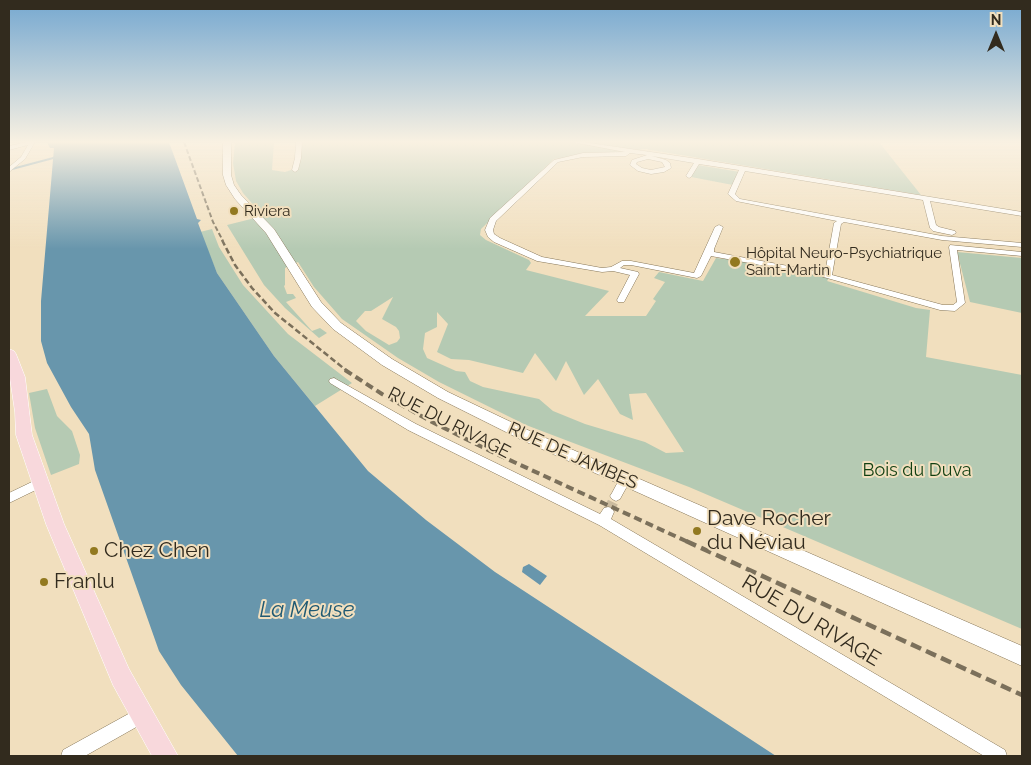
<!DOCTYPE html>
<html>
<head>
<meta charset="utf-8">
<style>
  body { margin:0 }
  #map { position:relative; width:1031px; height:765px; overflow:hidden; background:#f1dfbe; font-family:Raleway,sans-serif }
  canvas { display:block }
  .frame { position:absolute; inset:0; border:10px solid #322b1e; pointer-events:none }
  .north { position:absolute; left:971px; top:10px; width:50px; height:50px; -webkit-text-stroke:4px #f1dfbe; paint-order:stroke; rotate:0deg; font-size:14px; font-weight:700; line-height:20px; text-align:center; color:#322b1e }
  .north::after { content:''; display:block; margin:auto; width:18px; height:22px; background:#322b1e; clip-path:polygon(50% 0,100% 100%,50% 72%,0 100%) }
</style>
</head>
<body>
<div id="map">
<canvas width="1031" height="765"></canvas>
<div class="frame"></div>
<div class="north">N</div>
</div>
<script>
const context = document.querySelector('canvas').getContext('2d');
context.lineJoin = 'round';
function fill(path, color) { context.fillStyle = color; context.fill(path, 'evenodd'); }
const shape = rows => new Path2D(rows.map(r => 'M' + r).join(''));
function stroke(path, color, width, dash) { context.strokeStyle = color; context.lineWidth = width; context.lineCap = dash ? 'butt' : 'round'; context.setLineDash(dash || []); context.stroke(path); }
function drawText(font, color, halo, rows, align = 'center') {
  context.font = font + ' Raleway,sans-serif'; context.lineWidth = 4; context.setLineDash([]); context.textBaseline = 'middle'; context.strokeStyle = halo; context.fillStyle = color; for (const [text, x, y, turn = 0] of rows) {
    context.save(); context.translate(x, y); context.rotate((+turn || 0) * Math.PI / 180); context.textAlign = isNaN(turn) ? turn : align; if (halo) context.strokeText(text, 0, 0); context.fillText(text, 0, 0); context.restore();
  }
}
fill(shape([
  [235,142,274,142,272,170,285,172,294,169,299,158,300,142,569,142,624,151,554,159,481,229,480,235,486,240,529,260,531,263,526,270,609,291,585,316,646,316,656,301,653,299,665,282,654,278,659,272,703,281,716,258,752,262,829,278,827,281,916,308,930,310,926,357,1022,375,1022,629,689,487,526,425,439,382,398,358,342,319,314,287,298,262,285,268,285,285,284,286,287,294,293,294,296,298,286,302,312,331,320,328,327,333,319,338,285,308,264,285,227,225,263,216,243,193,236,181,233,163],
  [393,297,382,319,396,327,399,331,400,338,397,342,389,345,366,331,356,321,365,311,371,311],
  [437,312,448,324,437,352,451,359,469,360,523,373,535,353,556,381,566,361,584,395,598,379,620,414,633,420,629,394,646,393,684,452,666,453,645,442,585,424,553,411,539,399,483,387,470,381,465,372,456,371,427,358,423,349,425,333,437,327],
  [585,142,879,142,921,195,645,149,638,150],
  [698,165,740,172,733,185,691,177],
  [212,229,219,247,243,285,288,334,352,383,315,406,274,356,217,273,200,232],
  [957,252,1022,258,1022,313,970,302],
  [47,389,57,416,72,431,80,455,79,464,51,475,35,428,29,393]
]), '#b5cab3');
fill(shape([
  [47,142,169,142,197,219,201,220,198,223,217,273,274,356,368,471,426,520,495,572,776,756,238,756,181,685,159,651,95,470,89,434,71,407,47,363,41,341,41,301,54,148,50,148],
  [529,564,547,576,540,585,522,572,523,567]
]), '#6896ac');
stroke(shape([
  [12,169,57,157]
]), '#6896ac', 2);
stroke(shape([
  [608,512,616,496]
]), '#cbbb9e', 11, [11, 5.5]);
const minor = shape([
  [26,142,35,142,25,159,9,172,9,167,21,157,28,145,9,150,9,146,26,142],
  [296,142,302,142,301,158,298,170,295,172,292,170,295,158,296,142],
  [572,142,583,142,698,159,1022,212,1022,216,930,201,936,225,939,227,955,231,956,233,952,235,933,231,930,228,923,200,745,171,735,194,740,199,942,236,1022,243,1022,247,942,240,844,222,841,224,832,275,943,305,953,305,957,302,949,247,950,245,1022,252,1022,256,957,250,965,303,955,311,940,310,820,276,711,256,701,276,697,278,631,265,624,265,620,268,638,272,639,274,624,302,618,302,617,300,630,275,613,271,602,272,537,261,494,242,488,237,485,230,490,218,554,160,583,153,625,152,572,142],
  [630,153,647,155,632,160,630,165,638,171,651,174,664,172,671,168,670,163,666,160,652,156,694,163,686,176,689,178,691,177,699,164,739,170,728,194,736,201,837,221,834,223,825,273,714,252,714,249,723,227,719,225,715,227,694,273,631,261,622,261,611,267,602,268,542,257,500,238,494,234,493,230,496,221,558,162,583,157,626,156,630,153],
  [648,159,662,162,665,167,651,170,642,168,636,164,637,162,648,159],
  [334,378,416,424,600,514,604,508,608,507,612,508,614,512,611,519,1005,750,1007,756,984,756,599,525,408,430,330,383,329,381,330,379,334,378],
  [625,474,629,476,631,479,620,499,616,501,612,499,610,496,612,493,621,476,625,474],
  [40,478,44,480,46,483,44,486,9,503,9,493,40,478],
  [141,707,147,709,149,715,147,721,85,756,61,756,63,750,141,707]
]);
const secondary = shape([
  [223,142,231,142,231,175,234,185,241,195,274,229,321,302,341,323,392,359,448,392,532,432,1022,646,1022,666,522,440,438,398,382,365,333,329,312,307,266,233,235,199,226,185,223,175,223,142]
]);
const primary = shape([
  [9,349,14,351,16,354,25,377,32,435,64,524,129,669,178,756,152,756,113,685,46,524,16,435,15,412,9,372,9,349]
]);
stroke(minor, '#867658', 1);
stroke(secondary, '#867658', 1);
stroke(primary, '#fff', 1);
fill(minor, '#fff');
fill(secondary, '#fff');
fill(primary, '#f8d8dc');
stroke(shape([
  [184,142,213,222,223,241]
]), '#7b705b', 2, [5, 2.5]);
stroke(shape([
  [222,240,235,265,252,288,275,313,347,371]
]), '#7b705b', 2.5, [6, 3]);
stroke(shape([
  [345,370,382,394,432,422,490,451,688,542]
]), '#7b705b', 4, [8, 4.5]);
stroke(shape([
  [686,541,1022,695]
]), '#7b705b', 4.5, [11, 5.5]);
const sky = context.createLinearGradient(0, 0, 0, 249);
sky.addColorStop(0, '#75a8d0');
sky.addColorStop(0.57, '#f9f1e2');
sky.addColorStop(1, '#f9f1e200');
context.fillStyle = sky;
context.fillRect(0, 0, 1031, 249);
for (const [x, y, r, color] of [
  [234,211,5,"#927920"],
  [735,262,6,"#927920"],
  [697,531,5,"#927920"],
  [94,551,5,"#927920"],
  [44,582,5,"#927920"]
]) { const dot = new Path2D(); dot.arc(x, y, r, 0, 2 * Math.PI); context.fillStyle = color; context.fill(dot); stroke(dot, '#f1dfbe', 2); }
drawText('15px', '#322b1e', '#f1dfbe', [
  ["Riviera",244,211],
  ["Hôpital Neuro-Psychiatrique",746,253],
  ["Saint-Martin",746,270]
], 'left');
drawText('18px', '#322b1e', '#f1dfbe', [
  ["RUE DU RIVAGE",449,423,27],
  ["RUE DE JAMBES",573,456,24]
]);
drawText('18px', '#103f11', '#f1dfbe', [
  ["Bois du Duva",917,471]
]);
drawText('21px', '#322b1e', '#f1dfbe', [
  ["Dave Rocher",707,519],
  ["du Néviau",707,543],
  ["Chez Chen",104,551],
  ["Franlu",54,582]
], 'left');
drawText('21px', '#322b1e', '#f1dfbe', [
  ["RUE DU RIVAGE",811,621,31]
]);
drawText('italic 22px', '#205a73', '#f1dfbe', [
  ["La Meuse",307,610]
]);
</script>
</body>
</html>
